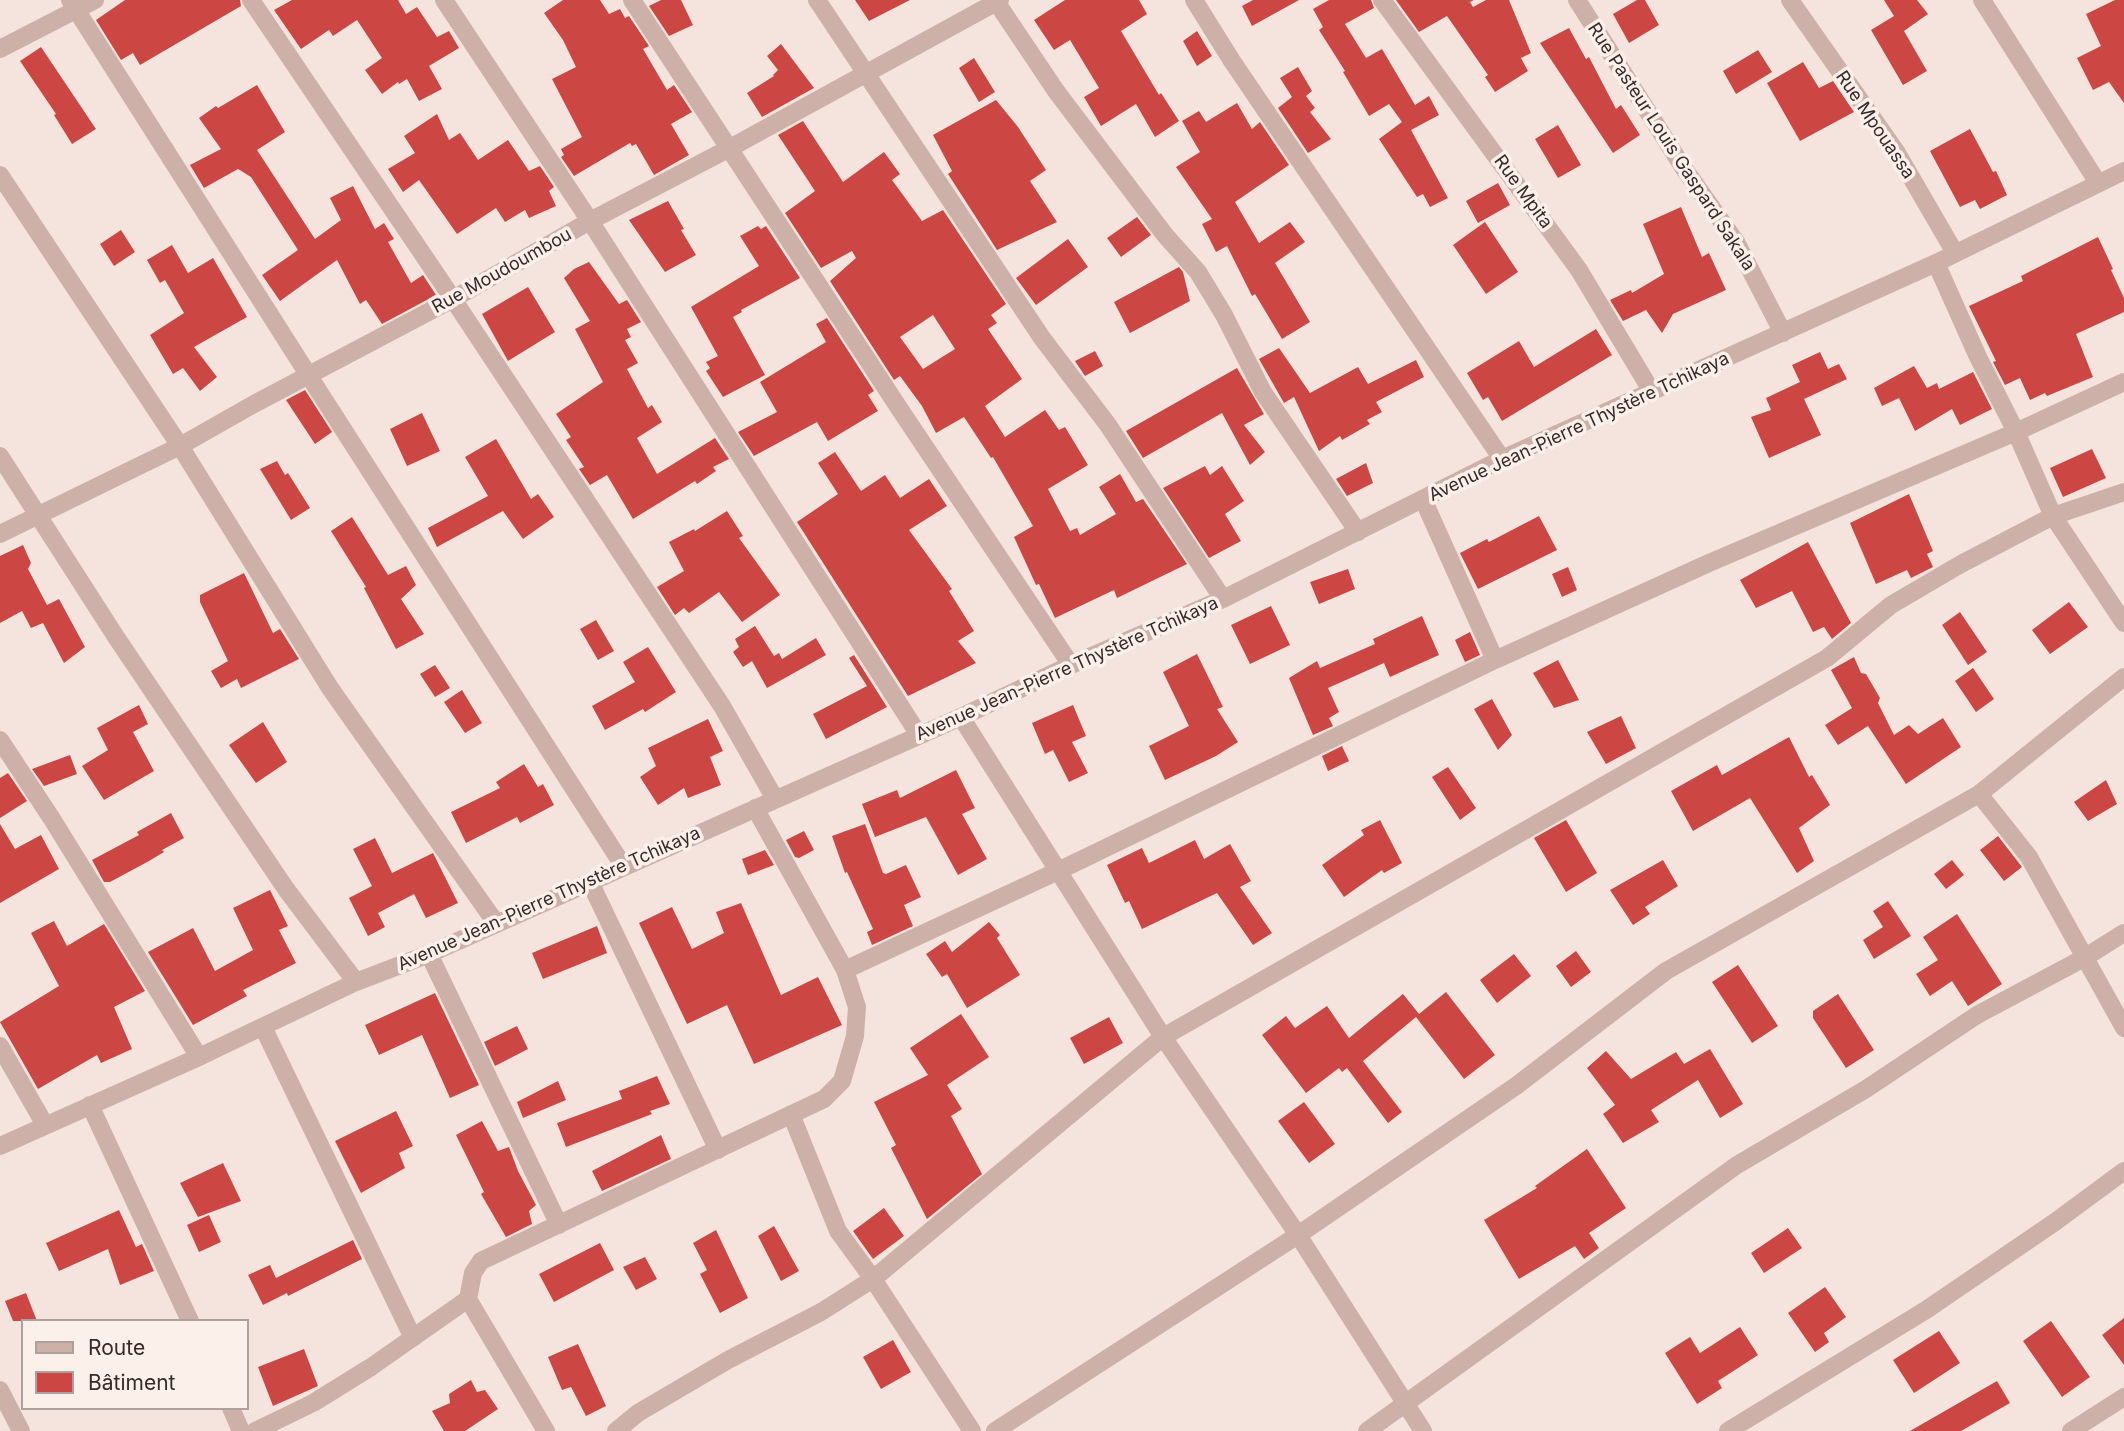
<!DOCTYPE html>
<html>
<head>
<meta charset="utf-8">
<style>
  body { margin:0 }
  #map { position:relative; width:2124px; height:1431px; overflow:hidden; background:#f4e4dd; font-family:Inter,sans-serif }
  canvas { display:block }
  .legend { position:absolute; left:21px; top:1319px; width:228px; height:91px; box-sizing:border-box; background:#fbf0ea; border:2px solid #ada19d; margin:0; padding:9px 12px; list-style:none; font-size:21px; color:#392a29 }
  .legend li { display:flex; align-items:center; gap:14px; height:35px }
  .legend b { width:35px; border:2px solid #ada19d }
</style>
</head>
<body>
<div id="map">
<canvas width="2124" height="1431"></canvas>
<ul class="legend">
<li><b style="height:9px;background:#cdb1a8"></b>Route</li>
<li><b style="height:19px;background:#cc4643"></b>Bâtiment</li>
</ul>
</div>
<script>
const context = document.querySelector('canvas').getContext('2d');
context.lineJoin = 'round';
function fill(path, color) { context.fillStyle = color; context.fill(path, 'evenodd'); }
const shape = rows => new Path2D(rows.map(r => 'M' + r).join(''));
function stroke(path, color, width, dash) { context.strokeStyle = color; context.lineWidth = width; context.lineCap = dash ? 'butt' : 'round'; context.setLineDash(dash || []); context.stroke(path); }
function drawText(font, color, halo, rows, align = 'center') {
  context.font = font + ' Inter,sans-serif'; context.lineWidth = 7; context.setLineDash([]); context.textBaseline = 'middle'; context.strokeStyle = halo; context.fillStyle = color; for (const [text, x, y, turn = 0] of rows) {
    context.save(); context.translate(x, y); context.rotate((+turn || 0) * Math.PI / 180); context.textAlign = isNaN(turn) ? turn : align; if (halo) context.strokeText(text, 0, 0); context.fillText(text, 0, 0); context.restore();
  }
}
fill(shape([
  [125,0,240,0,241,6,140,65,133,53,121,60,96,20],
  [292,0,398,0,406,14,417,7,437,37,449,31,459,48,429,66,442,89,419,101,407,79,399,84,398,82,382,94,365,70,382,58,357,20,333,36,329,30,301,49,274,10],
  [563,0,600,0,609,14,620,9,625,18,629,16,649,46,643,49,667,90,674,85,692,112,671,124,689,155,654,175,636,144,632,146,630,143,574,176,561,157,564,155,561,149,582,137,552,79,576,67,563,40,544,13],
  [661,0,681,0,693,25,669,36,649,6],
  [855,0,910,0,869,21],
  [1065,0,1139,0,1147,14,1121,31,1159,95,1161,93,1179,121,1155,137,1136,104,1101,126,1084,97,1099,88,1070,40,1054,50,1034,20],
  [1253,0,1299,0,1252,26,1242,6],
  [1329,0,1371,0,1374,8,1345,24,1366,58,1382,49,1415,105,1429,96,1439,115,1411,130,1448,198,1430,207,1423,194,1417,197,1379,139,1402,122,1389,104,1369,116,1343,72,1345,71,1319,30,1323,27,1313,9],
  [1396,0,1474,0,1470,2,1473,7,1486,0,1509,0,1531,53,1521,58,1528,71,1495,92,1485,77,1488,75,1447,16,1419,32],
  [1637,0,1645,0,1659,25,1629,43,1613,14],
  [1884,0,1917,0,1928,14,1904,31,1927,71,1903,85,1871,30,1894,16],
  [2115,0,2124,0,2124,103,2109,82,2093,90,2077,58,2101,46,2086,14],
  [1569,28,1586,59,1589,57,1616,109,1621,105,1640,135,1613,153,1540,43],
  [1197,31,1212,56,1197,66,1183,41],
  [781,44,814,88,762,117,747,93,774,76,773,75,778,70,767,56],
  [41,47,96,129,72,144,54,115,56,114,20,61],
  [1758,50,1772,72,1736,94,1723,71],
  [974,58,995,92,979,102,959,68],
  [1803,62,1819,88,1833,81,1854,112,1800,141,1767,83],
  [1298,67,1312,91,1306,96,1315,108,1310,112,1331,139,1308,153,1278,108,1292,97,1280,78],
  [257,85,285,132,257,150,315,239,341,220,330,198,353,186,375,229,384,223,394,239,388,242,411,283,423,275,436,295,382,324,366,300,360,304,337,260,280,301,262,275,298,250,251,177,238,169,204,188,190,165,221,149,199,118,216,106,218,108],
  [996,100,1018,127,1046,170,1030,181,1057,222,997,250,948,174,952,171,933,135],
  [1237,103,1252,129,1260,122,1289,165,1235,202,1259,243,1290,222,1305,242,1275,263,1310,322,1282,339,1255,294,1252,296,1227,246,1216,252,1202,224,1212,219,1176,167,1200,152,1182,121,1199,111,1206,122],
  [437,114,449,140,460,133,478,160,508,140,529,171,540,166,554,187,549,191,556,206,529,218,525,210,505,222,496,208,457,234,419,180,403,192,388,169,415,153,404,136],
  [803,121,843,182,884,152,900,174,892,180,922,221,943,210,1006,304,991,315,997,323,988,329,1022,379,985,406,1005,437,1045,410,1059,430,1065,427,1088,465,1048,489,1070,531,1077,528,1080,535,1116,514,1099,487,1120,474,1136,502,1143,499,1187,564,1117,598,1114,590,1055,618,1039,584,1036,585,1014,537,1033,526,993,457,991,458,964,417,936,433,922,406,900,376,894,380,830,281,856,258,852,251,821,268,785,213,815,191,778,135],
  [933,315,955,349,923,369,900,337],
  [1558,125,1581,165,1558,178,1535,139],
  [1970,129,1993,172,1996,171,2007,195,1980,209,1975,200,1960,207,1930,151],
  [1498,183,1510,205,1478,223,1466,201],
  [668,201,684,229,681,230,696,255,665,272,629,220],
  [1681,207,1702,257,1709,253,1726,290,1673,314,1662,333,1646,310,1623,321,1610,300,1631,290,1632,293,1664,274,1643,224],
  [1137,217,1151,235,1121,257,1107,238],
  [1485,222,1518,272,1486,294,1453,245],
  [758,226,761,229,766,226,800,278,741,310,742,312,733,317,765,375,723,397,706,371,710,368,706,362,718,356,691,307,759,266,740,236],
  [121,230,135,252,114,266,100,244],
  [2098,237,2113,269,2111,270,2124,298,2124,312,2076,334,2093,377,2047,396,2045,393,2030,400,2020,378,2005,385,1993,362,1996,361,1969,306,2023,281,2021,276],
  [1068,239,1088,267,1036,305,1016,278],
  [172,245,188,273,213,258,247,317,194,347,217,377,200,391,183,368,173,374,150,335,184,313,165,280,160,283,147,260],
  [589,262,619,304,627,300,641,322,627,329,631,337,625,340,638,363,627,369,648,408,652,405,662,422,637,438,657,474,715,438,729,459,713,467,716,471,697,484,695,481,633,519,607,475,590,485,579,469,584,467,566,440,571,437,556,414,603,382,575,329,590,321,564,278,574,269],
  [1179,267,1183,272,1190,301,1130,333,1114,302],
  [528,287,555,332,508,361,482,314],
  [827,318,874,391,868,395,878,411,828,441,817,422,754,456,738,432,777,412,760,382,826,342,816,324],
  [1596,329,1612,355,1502,421,1488,397,1483,400,1467,373,1519,341,1534,367],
  [1279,348,1310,393,1358,367,1368,384,1416,360,1424,377,1376,402,1382,412,1367,420,1370,424,1342,440,1340,436,1319,451,1294,397,1284,403,1259,359],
  [1095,351,1103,366,1085,376,1075,361],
  [1820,352,1828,369,1839,364,1847,379,1804,399,1821,435,1769,458,1751,417,1771,410,1766,398,1800,382,1792,365],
  [1914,366,1927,388,1937,383,1939,389,1973,372,1992,409,1960,425,1952,409,1915,431,1899,398,1882,406,1874,388],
  [1237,368,1264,414,1244,425,1265,452,1250,465,1222,413,1143,458,1126,431],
  [305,390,332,432,315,444,286,400],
  [422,413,440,451,407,466,390,429],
  [496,439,531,499,538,494,554,517,523,539,503,511,437,547,428,528,488,496,465,457],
  [2092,449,2106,478,2063,497,2050,468],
  [835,452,861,491,885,475,900,498,929,479,947,506,909,530,952,589,949,591,974,631,958,641,976,663,908,696,797,522,838,494,818,463],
  [277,461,285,475,288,473,310,508,291,520,260,469],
  [1366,463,1373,483,1347,496,1336,479],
  [1205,466,1210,475,1222,466,1244,501,1225,514,1241,541,1209,558,1163,488],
  [1909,494,1933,551,1927,554,1933,567,1911,578,1907,570,1876,584,1850,523],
  [727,511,743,536,739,538,780,595,742,622,719,592,689,613,684,608,675,615,657,587,684,571,669,542,694,529,695,531],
  [1539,516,1557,550,1478,589,1460,553,1487,539,1489,542],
  [352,517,388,575,406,566,416,585,401,599,424,634,396,649,364,588,366,587,331,531],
  [1808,542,1851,623,1832,639,1824,627,1813,632,1792,591,1756,608,1740,580],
  [23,545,31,563,28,569,47,605,59,599,85,647,64,663,43,623,31,628,22,611,0,623,0,556],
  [1568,567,1577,590,1562,597,1552,574],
  [1348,569,1355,589,1319,604,1310,582],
  [244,573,273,633,280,629,299,659,241,688,237,679,221,688,211,671,228,661,200,602,200,595],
  [2069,602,2088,627,2050,654,2032,630],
  [1271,606,1290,645,1250,664,1231,625],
  [1960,612,1987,652,1968,665,1942,625],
  [1422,616,1439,655,1390,677,1384,663,1328,688,1339,712,1329,718,1333,726,1313,735,1289,678,1317,661,1320,668,1375,644,1373,639],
  [596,620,614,651,598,660,580,629],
  [755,626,774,656,779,653,782,659,816,638,826,655,767,688,752,661,743,667,733,652,739,647,735,639],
  [1470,632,1480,655,1465,662,1455,640],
  [648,647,676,692,645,712,643,709,605,730,592,706,635,682,623,662],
  [1197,654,1223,707,1217,709,1238,742,1216,756,1165,780,1149,746,1189,726,1163,672],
  [854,655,887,707,826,739,813,714,867,686,849,658],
  [1854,657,1861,673,1866,674,1880,698,1878,703,1894,735,1909,725,1918,734,1943,718,1961,747,1906,784,1868,726,1838,745,1825,725,1852,708,1831,670],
  [1558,660,1579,700,1554,708,1533,673],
  [435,665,450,688,435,697,420,674],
  [1973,668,1994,699,1976,712,1955,681],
  [462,690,482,723,465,733,444,702],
  [1492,699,1512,735,1498,750,1474,709],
  [139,705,148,724,133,732,154,771,104,800,82,766,108,750,97,728],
  [1073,705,1086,736,1072,742,1088,773,1069,782,1053,750,1045,754,1032,723],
  [1621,716,1636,748,1606,764,1587,732],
  [708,719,723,751,710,757,721,785,688,798,684,788,658,805,640,777,656,766,648,748],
  [263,722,287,762,256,783,229,745],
  [1789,737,1809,777,1812,775,1830,805,1799,828,1814,861,1797,873,1750,798,1693,831,1671,791,1717,765,1722,775],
  [1342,746,1349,761,1328,771,1322,756],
  [70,755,77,774,44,786,32,769],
  [524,764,538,787,543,784,554,805,520,823,517,817,466,843,451,812,500,788,496,782],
  [1448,767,1476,808,1460,820,1432,777],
  [956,770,975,808,962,814,987,859,958,875,926,817,875,837,862,804,897,790,900,798],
  [8,773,27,801,0,818,0,778],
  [2106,780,2117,804,2088,821,2074,802],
  [171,813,184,838,162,850,164,852,149,861,110,882,104,882,92,860,139,835,137,832],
  [1380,820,1402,863,1384,873,1382,870,1344,897,1322,865,1364,835,1361,830],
  [1566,820,1597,873,1566,892,1534,838],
  [0,824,15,849,41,835,59,869,0,903],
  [865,824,883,873,886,874,906,865,921,897,904,905,913,926,872,945,867,932,873,929,847,872,845,873,832,836],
  [804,831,814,850,799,858,795,857,786,840],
  [1998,836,2022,867,2004,881,1980,850],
  [375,838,392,873,433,853,458,903,426,918,414,894,378,913,385,927,368,936,349,898,372,886,353,849],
  [1195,840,1204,859,1230,844,1251,881,1240,887,1272,933,1253,945,1217,893,1142,929,1129,901,1125,903,1107,865,1142,848,1149,863],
  [765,850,774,865,748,875,742,859],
  [1663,860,1678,886,1645,907,1650,914,1633,925,1610,890],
  [1952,860,1964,875,1946,889,1934,874],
  [270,890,288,926,279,930,296,963,243,990,247,996,193,1025,148,952,193,928,215,971,253,950,233,908],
  [1888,901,1911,936,1874,959,1863,940,1883,927,1873,911],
  [741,903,781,995,818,977,842,1025,754,1064,727,1005,687,1024,639,923,672,907,692,949,724,933,716,912],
  [1957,914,2002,984,1968,1006,1952,981,1930,996,1916,974,1938,960,1923,937],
  [54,921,67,946,104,924,145,991,114,1007,132,1049,101,1063,97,1055,38,1089,0,1022,59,986,31,933],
  [989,922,1000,935,997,938,1020,975,967,1008,947,974,942,977,926,954,945,941,952,952],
  [597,926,607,953,543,979,532,953],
  [1576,951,1591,972,1571,987,1556,966],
  [1514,954,1531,976,1497,1003,1480,980],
  [1738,965,1778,1026,1752,1043,1712,982],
  [1446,992,1495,1055,1464,1079,1416,1017,1363,1061,1402,1112,1388,1123,1347,1068,1342,1072,1339,1068,1306,1093,1262,1035,1286,1016,1295,1028,1327,1006,1349,1038,1403,994,1419,1014],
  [435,993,479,1085,450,1098,422,1035,379,1055,365,1025],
  [1838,994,1874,1050,1846,1068,1813,1018,1813,1011],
  [961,1014,989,1057,947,1085,962,1109,951,1116,982,1174,927,1219,891,1148,896,1145,874,1102,928,1075,910,1048],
  [1109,1017,1123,1043,1084,1064,1070,1038],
  [517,1026,528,1049,495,1066,484,1042],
  [1710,1049,1743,1104,1720,1118,1698,1080,1651,1110,1659,1122,1623,1143,1603,1114,1615,1105,1587,1068,1606,1051,1631,1079,1676,1052,1684,1064],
  [657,1076,670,1104,650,1111,652,1114,566,1147,557,1123,622,1099,619,1091],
  [558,1081,566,1100,523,1118,517,1102],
  [1304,1102,1335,1144,1309,1163,1278,1121],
  [396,1111,413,1146,399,1153,405,1168,361,1193,335,1141],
  [482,1121,498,1151,509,1147,518,1171,536,1205,529,1211,532,1224,506,1237,481,1194,484,1192,456,1135],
  [661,1135,671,1159,602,1191,592,1171],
  [1587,1149,1626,1208,1589,1233,1599,1248,1584,1259,1575,1246,1519,1279,1484,1220,1537,1188,1535,1186],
  [223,1163,241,1201,198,1217,180,1183],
  [884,1208,904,1236,873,1259,853,1231],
  [119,1210,136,1247,142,1244,154,1271,120,1285,108,1249,59,1271,46,1243],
  [209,1215,221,1242,199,1252,187,1225],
  [774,1226,799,1271,781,1281,758,1236],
  [1788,1228,1802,1248,1764,1273,1751,1253],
  [716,1230,748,1298,720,1313,700,1274,707,1270,693,1243],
  [353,1240,362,1259,288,1296,287,1293,263,1305,248,1275,270,1265,276,1278],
  [600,1243,614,1270,554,1302,539,1274],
  [645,1257,657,1279,636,1290,623,1267],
  [1825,1287,1846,1317,1824,1333,1829,1342,1815,1352,1788,1313],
  [26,1293,37,1321,13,1321,5,1301],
  [2124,1318,2124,1365,2102,1335],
  [2051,1321,2090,1377,2062,1397,2023,1341],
  [1740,1327,1758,1355,1718,1381,1722,1388,1697,1404,1665,1353,1690,1337,1700,1353],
  [1939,1331,1960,1363,1914,1393,1893,1360],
  [893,1340,911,1372,881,1389,863,1357],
  [578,1344,606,1406,586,1416,571,1387,562,1390,548,1357],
  [304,1349,318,1386,273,1406,258,1367],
  [471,1380,477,1392,485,1390,498,1409,465,1431,444,1431,432,1411,450,1403,449,1394],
  [1997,1381,2010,1403,1961,1431,1910,1431]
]), '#cc4643');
stroke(shape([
  [70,0,309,376,624,867],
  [251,0,453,299,722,706,775,799],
  [444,0,590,221,919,735],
  [632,0,899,408,1071,665],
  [817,0,1042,338,1108,425,1223,599],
  [995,0,1056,91,1165,235,1198,272,1224,315,1263,392,1358,532],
  [1194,0,1232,61,1502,459],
  [1382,0,1579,270,1652,392],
  [1577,0,1683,167,1736,242,1783,333],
  [1790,0,1897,153,1955,253],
  [1982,0,2098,183],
  [0,49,95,0],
  [0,175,180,446,330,688,496,923],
  [1936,263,1978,357,2016,432,2053,516,2124,623],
  [0,456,116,637,286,889,356,982],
  [1423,499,1495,660],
  [0,534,180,446,254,404,453,299,590,221,730,148,1000,0],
  [961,717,1163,1037,1298,1235,1423,1431],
  [0,740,52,819,199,1057],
  [1979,794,2029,857,2124,1028],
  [590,882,718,1150],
  [429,954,559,1225],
  [845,970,1058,871,1495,660,1709,563,2016,432,2124,382],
  [263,1027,413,1338],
  [0,1046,45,1125],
  [90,1105,190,1321],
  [791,1114,838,1231,873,1279,972,1431],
  [0,1146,199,1057,356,982,429,954,961,717,1071,665,1223,599,1502,459,1936,263,2124,171],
  [468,1299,546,1431],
  [0,1390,21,1431],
  [231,1408,241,1431],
  [255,1431,313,1403,371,1367,468,1299,473,1273,481,1261,824,1099,842,1081,855,1036,857,1007,845,970,755,808],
  [616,1431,638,1413,728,1360,821,1312,873,1279,1163,1037,1827,658,1891,605,1961,564,2053,516,2124,492],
  [995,1431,1298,1235,1516,1086,1666,971,1979,794,2124,677],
  [1367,1431,1737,1165,1866,1089,1977,1015,2084,958,2124,933],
  [1728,1431,1926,1310,2055,1222,2124,1171],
  [2071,1431,2124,1397]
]), '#cdb1a8', 18);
drawText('18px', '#392a29', '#fbf0ea', [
  ["Rue Mpouassa",1875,125,56],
  ["Rue Pasteur Louis Gaspard Sakala",1671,147,57],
  ["Rue Mpita",1523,192,54],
  ["Rue Moudoumbou",502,271,-29],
  ["Avenue Jean-Pierre Thystère Tchikaya",1579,427,-25],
  ["Avenue Jean-Pierre Thystère Tchikaya",1067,669,-24],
  ["Avenue Jean-Pierre Thystère Tchikaya",549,899,-24]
]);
</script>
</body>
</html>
